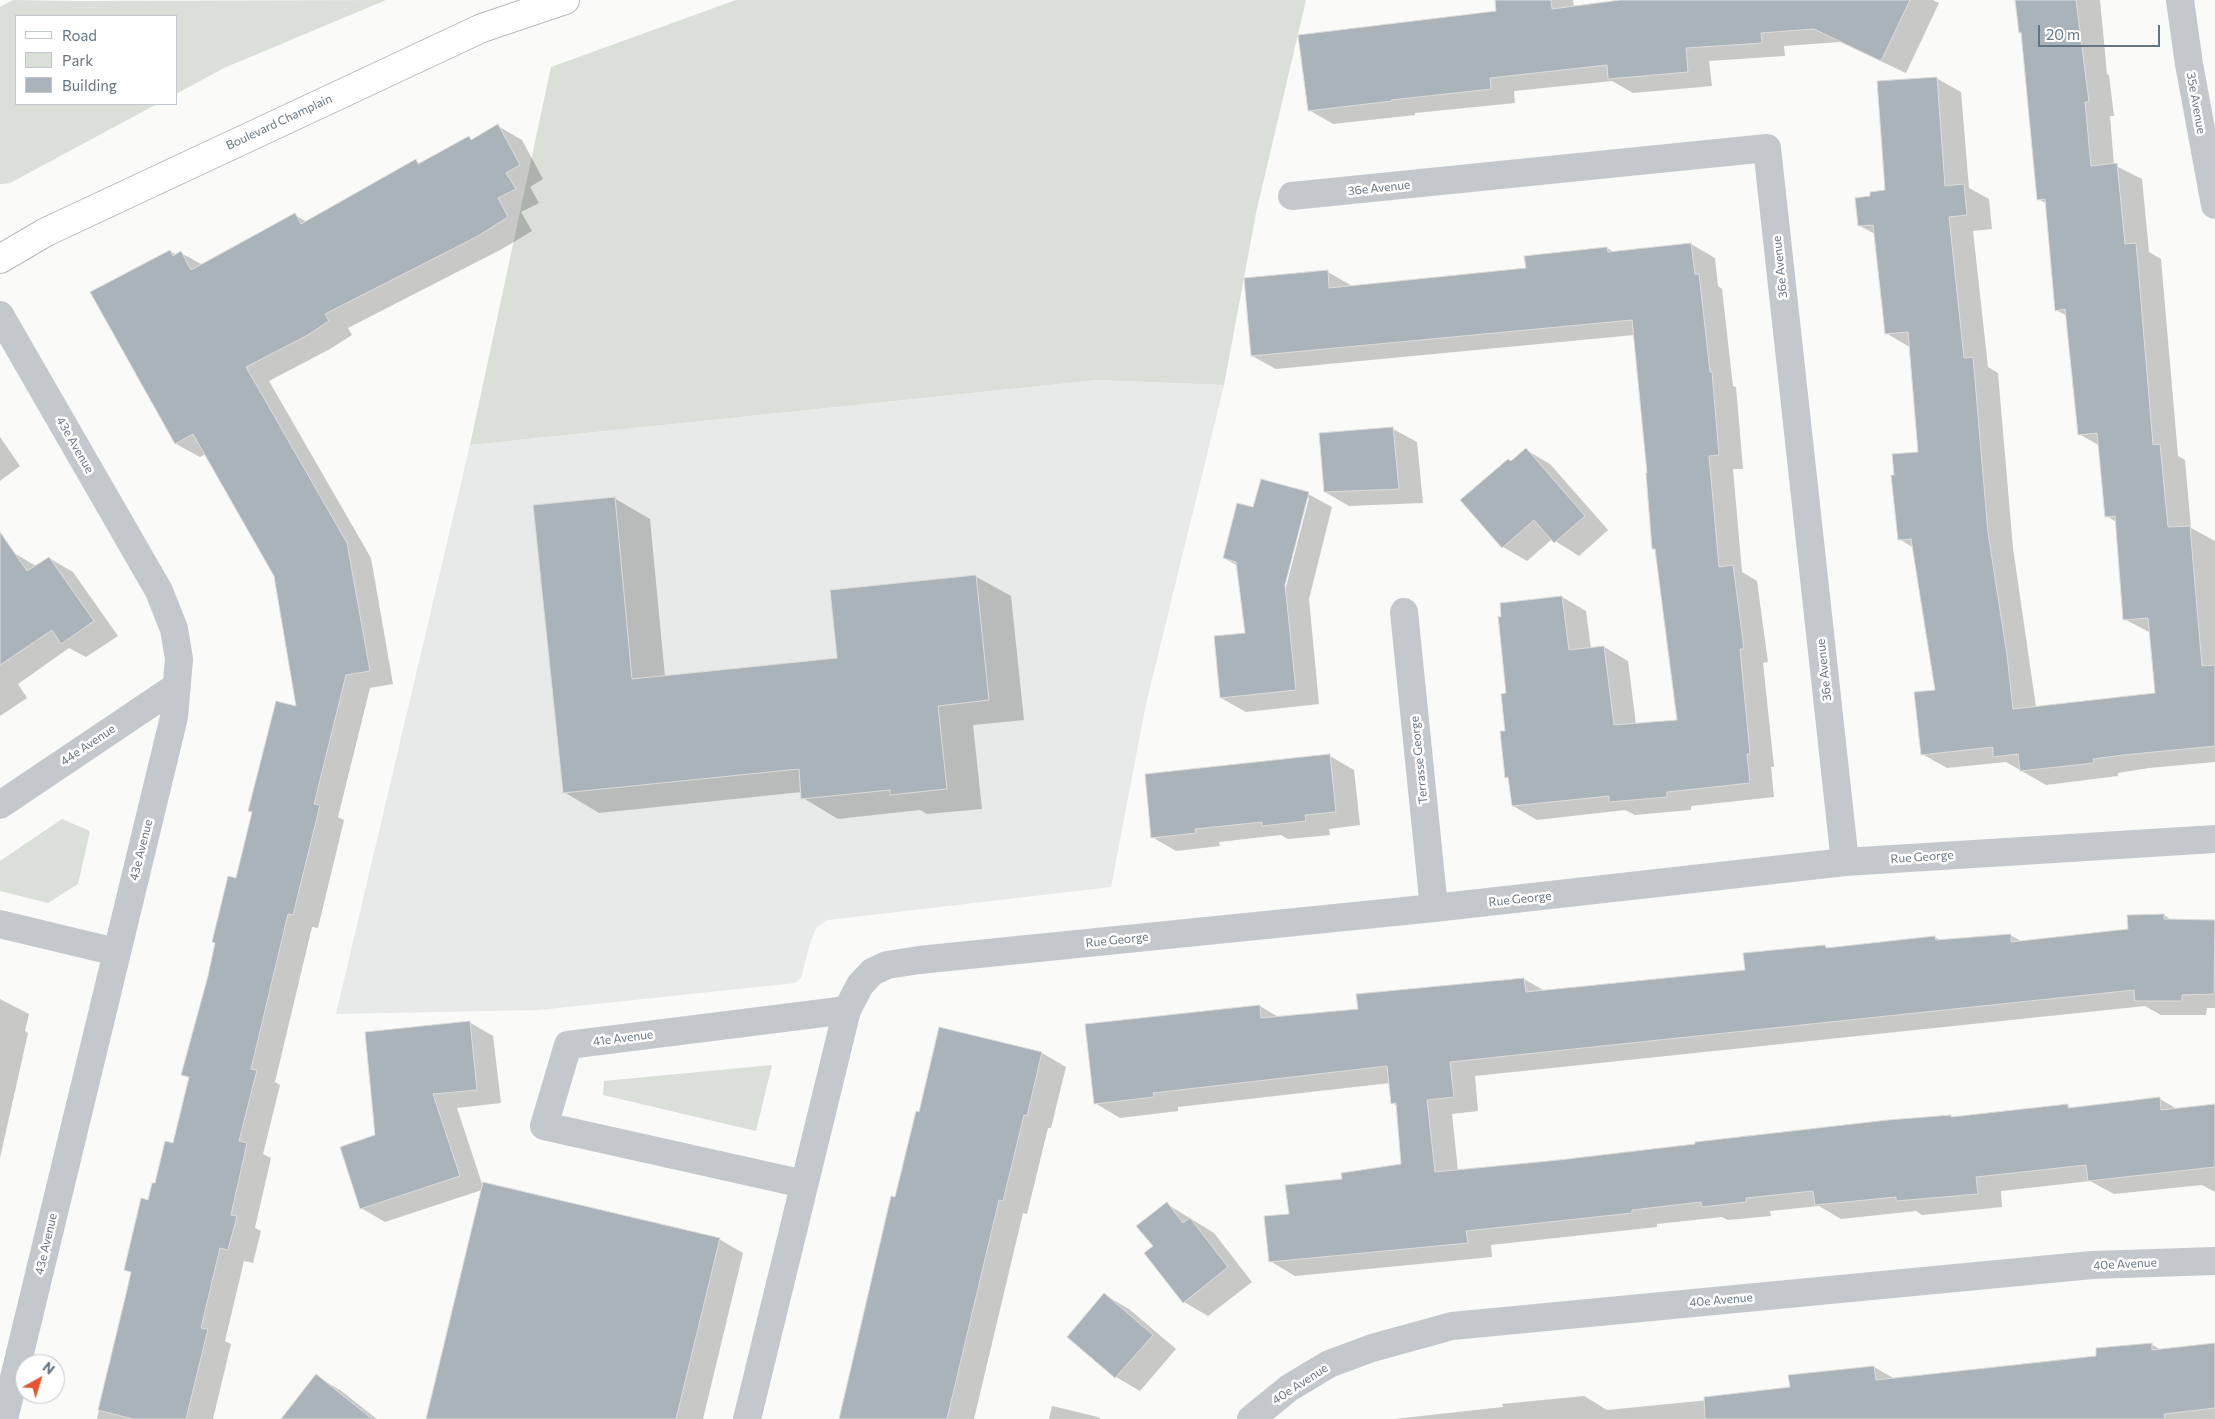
<!DOCTYPE html>
<html>
<head>
<meta charset="utf-8">
<style>
  body { margin:0 }
  #map { position:relative; width:2215px; height:1419px; overflow:hidden; background:#fafaf8; font-family:Commissioner,sans-serif }
  canvas { display:block }
  .legend { position:absolute; left:15px; top:15px; width:162px; height:90px; box-sizing:border-box; background:#fff; border:1px solid #c1c8cd; margin:0; padding:6px 9px; list-style:none; font-size:15px; color:#657683 }
  .legend li { display:flex; align-items:center; gap:10px; height:25px }
  .legend b { width:25px; border:1px solid #c1c8cd }
  .north { position:absolute; left:15px; top:1354px; width:50px; height:50px; box-sizing:border-box; background:#fff; border:1px solid #c1c8cd; border-radius:50%; rotate:39deg; font-size:14px; font-weight:700; line-height:20px; text-align:center; color:#657683 }
  .north::after { content:''; display:block; margin:auto; width:18px; height:22px; background:#e4572e; clip-path:polygon(50% 0,100% 100%,50% 72%,0 100%) }
  .scale { position:absolute; left:2038px; top:25px; width:122px; height:22px; box-sizing:border-box; border:2px solid #657683; border-top:0; padding-left:6px; font-size:15px; line-height:18px; white-space:nowrap; color:#657683; -webkit-text-stroke:4px #fff; paint-order:stroke }
</style>
</head>
<body>
<div id="map">
<canvas width="2215" height="1419"></canvas>
<ul class="legend">
<li><b style="height:6px;background:#fff"></b>Road</li>
<li><b style="height:14px;background:#dadfd7"></b>Park</li>
<li><b style="height:14px;background:#aab3b9"></b>Building</li>
</ul>
<div class="north">N</div>
<div class="scale">20 m</div>
</div>
<script>
const context = document.querySelector('canvas').getContext('2d');
context.lineJoin = 'round';
function fill(path, color) { context.fillStyle = color; context.fill(path, 'evenodd'); }
const shape = rows => new Path2D(rows.map(r => 'M' + r).join(''));
function stroke(path, color, width, dash) { context.strokeStyle = color; context.lineWidth = width; context.lineCap = dash ? 'butt' : 'round'; context.setLineDash(dash || []); context.stroke(path); }
function drawText(font, color, halo, rows, align = 'center') {
  context.font = font + ' Commissioner,sans-serif'; context.lineWidth = 5; context.setLineDash([]); context.textBaseline = 'middle'; context.strokeStyle = halo; context.fillStyle = color; for (const [text, x, y, turn = 0] of rows) {
    context.save(); context.translate(x, y); context.rotate((+turn || 0) * Math.PI / 180); context.textAlign = isNaN(turn) ? turn : align; if (halo) context.strokeText(text, 0, 0); context.fillText(text, 0, 0); context.restore();
  }
}
fill(shape([
  [1097,380,1224,385,1146,704,1111,887,828,920,817,927,811,940,801,978,795,983,539,1010,336,1014,470,445]
]), '#e8e9e9');
fill(shape([
  [13,0,78,1,386,0,224,68,176,94,176,16,16,16,16,104,157,104,10,183,3,184,0,184,0,7],
  [736,0,1306,0,1256,213,1224,385,1097,380,470,445,551,67],
  [62,819,90,831,78,884,48,903,0,891,0,861],
  [772,1065,756,1131,603,1095,604,1081]
]), '#dadfd7');
fill(shape([
  [1497,0,1573,0,1574,7,1623,0,1933,0,1939,3,1906,73,1840,42,1784,46,1785,56,1709,61,1712,86,1633,93,1612,81,1514,91,1515,103,1415,113,1415,115,1333,124,1309,110,1498,12],
  [2016,0,2100,0,2107,74,2109,75,2114,116,2110,116,2114,165,2142,179,2149,252,2161,259,2178,456,2185,460,2191,528,2215,541,2215,762,2149,768,2118,773,2118,776,2046,785,2006,762,1947,768,1922,754,1936,691,1914,548,1899,539,1895,476,1920,453,1911,348,1886,333,1875,234,1860,226,1872,197,1887,191,1936,78,1961,92,1969,188,1989,199,1992,229,1973,231,1988,367,1998,373,2013,548,2036,707,2156,694,2151,633,2124,619,2116,522,2107,516,2100,446,2079,434,2067,316,2056,310,2047,204,2038,199,2022,33,2020,32],
  [498,126,522,140,543,179,530,187,539,203,521,212,532,231,502,249,348,328,352,335,330,349,269,381,371,558,393,684,370,688,338,817,344,820,318,928,312,927,275,1082,280,1085,263,1154,271,1158,255,1228,261,1231,253,1263,244,1261,225,1341,231,1344,213,1419,97,1419,132,1273,126,1270,155,1185,174,1145,190,1079,182,1074,237,880,298,707,275,575,206,454,200,457,176,444,92,292,170,251,177,255,181,253,203,265,295,215,307,222,416,161,421,164,469,138,473,140],
  [1691,244,1715,258,1718,286,1722,289,1733,386,1736,387,1743,469,1733,469,1742,572,1757,581,1768,662,1763,663,1774,767,1771,767,1774,797,1691,806,1691,810,1635,815,1625,810,1537,820,1513,806,1510,779,1506,777,1507,694,1562,597,1586,611,1591,649,1604,647,1628,661,1636,725,1678,721,1634,335,1276,369,1252,356,1328,272,1352,286,1527,269,1607,248,1614,252],
  [1393,429,1417,442,1423,503,1349,506,1325,492],
  [0,437,20,466,0,481],
  [1526,450,1550,464,1608,530,1579,556,1552,539,1527,561,1503,547,1512,462],
  [1308,494,1332,507,1309,599,1319,704,1246,712,1221,698,1247,634,1238,566,1224,558,1254,509],
  [1306,498,1309,498,1285,591,1282,590],
  [614,498,650,519,665,677,838,659,975,576,1011,596,1024,720,973,725,982,809,927,814,920,810,838,819,803,798,802,792,599,813,564,792],
  [14,553,36,566,49,558,73,572,118,636,86,657,69,648,18,684,27,698,0,716,0,563],
  [1330,756,1354,770,1360,825,1329,829,1330,835,1288,839,1281,835,1219,842,1220,846,1176,851,1152,837,1146,775],
  [2164,915,2173,921,2215,921,2215,1008,2207,1008,2206,1015,2161,1015,2145,1006,1475,1076,1478,1111,1452,1114,1458,1171,1950,1116,1954,1118,2067,1105,2073,1109,2160,1099,2177,1109,2215,1105,2215,1192,2202,1185,2114,1194,2090,1181,2001,1191,2002,1207,1922,1215,1916,1211,1841,1219,1819,1206,1770,1211,1771,1216,1728,1220,1722,1217,1657,1224,1657,1227,1491,1245,1492,1257,1295,1276,1270,1261,1290,1215,1343,1180,1403,1165,1397,1106,1392,1103,1390,1083,1178,1107,1178,1111,1120,1118,1095,1103,1260,1006,1280,1018,1359,1010,1524,979,1545,991,1746,971,1825,946,1829,948,1935,937,1942,941,2010,935,2023,942,2129,930],
  [0,999,29,1014,25,1031,28,1033,0,1158],
  [469,1022,493,1036,501,1103,457,1108,483,1187,719,1239,743,1253,703,1419,427,1419,482,1190,385,1222,361,1208,377,1136],
  [1042,1053,1066,1067,1051,1128,1048,1128,1027,1214,1023,1213,974,1419,840,1419,920,1113],
  [1167,1204,1214,1233,1252,1282,1208,1316,1184,1302],
  [1105,1295,1129,1309,1176,1349,1140,1391,1116,1377,1069,1337],
  [2151,1344,2161,1350,2215,1345,2215,1419,1394,1419,1503,1407,1502,1404,1584,1396,1607,1410,1709,1400,1791,1388,1874,1367,1895,1379,2098,1357],
  [316,1376,340,1390,377,1419,282,1419],
  [1052,1406,1098,1417,1101,1419,1049,1419]
]), '#0003');
const building = shape([
  [1495,0,1551,0,1552,9,1620,0,1910,0,1881,61,1814,29,1761,33,1762,43,1686,48,1688,72,1608,79,1607,65,1490,78,1491,89,1391,100,1392,101,1308,111,1298,35,1496,11,1495,0],
  [2015,0,2076,0,2089,102,2085,102,2091,166,2117,163,2125,244,2136,243,2153,445,2160,444,2168,527,2190,526,2202,666,2215,665,2215,746,2123,755,2093,759,2094,763,2020,771,2018,754,1993,757,1993,747,1921,755,1914,692,1935,690,1911,539,1898,540,1891,475,1894,475,1892,454,1918,452,1908,332,1885,334,1873,225,1858,226,1855,198,1870,196,1870,192,1885,190,1877,81,1937,77,1945,186,1964,184,1967,215,1949,217,1964,358,1973,357,1988,533,2007,655,2013,709,2155,693,2148,618,2123,620,2115,516,2105,517,2097,433,2078,435,2065,309,2055,311,2045,199,2037,200,2021,32,2019,33,2015,0],
  [498,124,520,165,506,173,516,189,498,198,508,217,478,236,325,314,329,321,306,336,246,367,347,543,370,671,346,675,314,804,320,805,293,915,288,914,251,1069,257,1070,239,1141,247,1143,231,1215,237,1216,228,1250,220,1248,201,1328,208,1329,186,1419,133,1419,98,1410,127,1290,131,1272,124,1270,141,1198,148,1200,152,1183,155,1183,165,1141,173,1143,189,1077,181,1075,208,976,215,943,212,942,228,876,236,878,252,812,248,811,276,701,296,706,274,576,193,434,175,444,90,292,170,250,173,256,181,251,191,270,295,213,301,224,416,159,418,164,469,136,471,140,498,124],
  [1691,243,1695,274,1699,274,1710,372,1712,372,1719,455,1709,456,1719,567,1733,565,1744,649,1740,649,1750,754,1747,754,1750,783,1667,792,1667,797,1609,802,1609,796,1512,806,1508,777,1505,778,1500,731,1505,731,1501,694,1506,693,1498,616,1501,617,1500,603,1562,596,1569,650,1604,646,1614,725,1677,720,1655,549,1652,549,1646,473,1647,473,1632,320,1251,356,1244,278,1328,270,1329,288,1526,268,1524,256,1607,247,1608,252,1691,243],
  [1393,427,1399,489,1324,492,1319,433,1393,427],
  [1526,448,1585,516,1554,543,1534,520,1502,548,1460,500,1508,459,1511,461,1526,448],
  [1261,479,1309,492,1285,585,1296,690,1220,698,1214,636,1245,633,1236,562,1223,558,1237,503,1253,507,1261,479],
  [615,497,632,679,837,658,830,590,976,575,989,700,938,706,947,789,890,795,890,790,801,799,799,769,563,793,533,505,615,497],
  [0,532,27,571,49,557,94,621,61,644,52,630,0,665,0,532],
  [1330,754,1336,812,1305,815,1306,821,1262,826,1262,822,1195,829,1196,833,1151,838,1145,774,1330,754],
  [2164,914,2164,919,2215,920,2214,994,2182,995,2182,1001,2135,1001,2134,990,1450,1062,1454,1097,1427,1100,1435,1172,1559,1160,1695,1144,1695,1142,1888,1120,1951,1115,1951,1117,2068,1104,2068,1108,2160,1097,2161,1110,2215,1104,2215,1167,2088,1181,2086,1165,1976,1177,1978,1194,1896,1201,1896,1197,1815,1205,1813,1191,1746,1198,1746,1202,1702,1207,1701,1202,1632,1210,1632,1213,1466,1231,1468,1243,1269,1262,1264,1216,1289,1214,1285,1185,1342,1179,1341,1173,1401,1164,1396,1103,1391,1104,1387,1066,1153,1093,1154,1097,1094,1104,1085,1024,1260,1005,1261,1018,1358,1009,1356,994,1524,978,1526,992,1745,970,1743,953,1825,945,1826,948,1935,936,1936,940,2011,934,2011,942,2128,929,2127,915,2164,914],
  [470,1021,477,1090,433,1094,460,1176,360,1209,340,1147,375,1135,365,1032,470,1021],
  [939,1027,1042,1052,1027,1116,1024,1115,1003,1201,999,1200,947,1419,839,1419,891,1196,895,1197,916,1111,919,1112,939,1027],
  [483,1182,720,1238,676,1419,426,1419,483,1182],
  [1167,1202,1183,1223,1190,1218,1228,1267,1183,1303,1144,1253,1153,1246,1136,1226,1167,1202],
  [1104,1293,1153,1335,1115,1378,1067,1337,1104,1293],
  [2152,1343,2152,1350,2215,1343,2215,1408,2164,1414,2165,1419,1705,1419,1704,1397,1790,1387,1788,1375,1874,1366,1876,1380,2096,1356,2096,1348,2152,1343],
  [316,1374,372,1419,281,1419,316,1374]
]);
fill(building, '#aab3b9');
stroke(building, '#dcdcda', 1);
const secondary = shape([
  [0,259,46,232,482,28,565,0]
]);
stroke(secondary, '#b3babf', 30);
stroke(shape([
  [2180,0,2189,64,2215,205],
  [1292,196,1767,148,1845,862],
  [0,315,159,591,174,629,179,659,174,717,4,1419],
  [1404,612,1434,908],
  [0,805,177,686],
  [0,924,116,952],
  [804,1184,544,1126,568,1045,847,1010],
  [747,1419,847,1010,860,985,872,972,887,965,919,960,1434,908,1845,862,2215,839],
  [1251,1419,1289,1388,1329,1364,1372,1348,1452,1326,2092,1265,2215,1261]
]), '#c3c8cc', 28);
stroke(secondary, '#fff', 28);
drawText('12px', '#657683', '#fff', [
  ["35e Avenue",2196,103,80],
  ["Boulevard Champlain",279,122,-25],
  ["36e Avenue",1379,188,-6],
  ["36e Avenue",1780,267,-96],
  ["43e Avenue",75,445,60],
  ["36e Avenue",1824,670,-96],
  ["44e Avenue",88,745,-34],
  ["Terrasse George",1419,760,-96],
  ["43e Avenue",141,850,-76],
  ["Rue George",1922,857,-4],
  ["Rue George",1520,899,-6],
  ["Rue George",1117,940,-6],
  ["41e Avenue",623,1038,-7],
  ["43e Avenue",46,1244,-77],
  ["40e Avenue",2125,1264,-3],
  ["40e Avenue",1721,1300,-5],
  ["40e Avenue",1300,1384,-33]
]);
</script>
</body>
</html>
